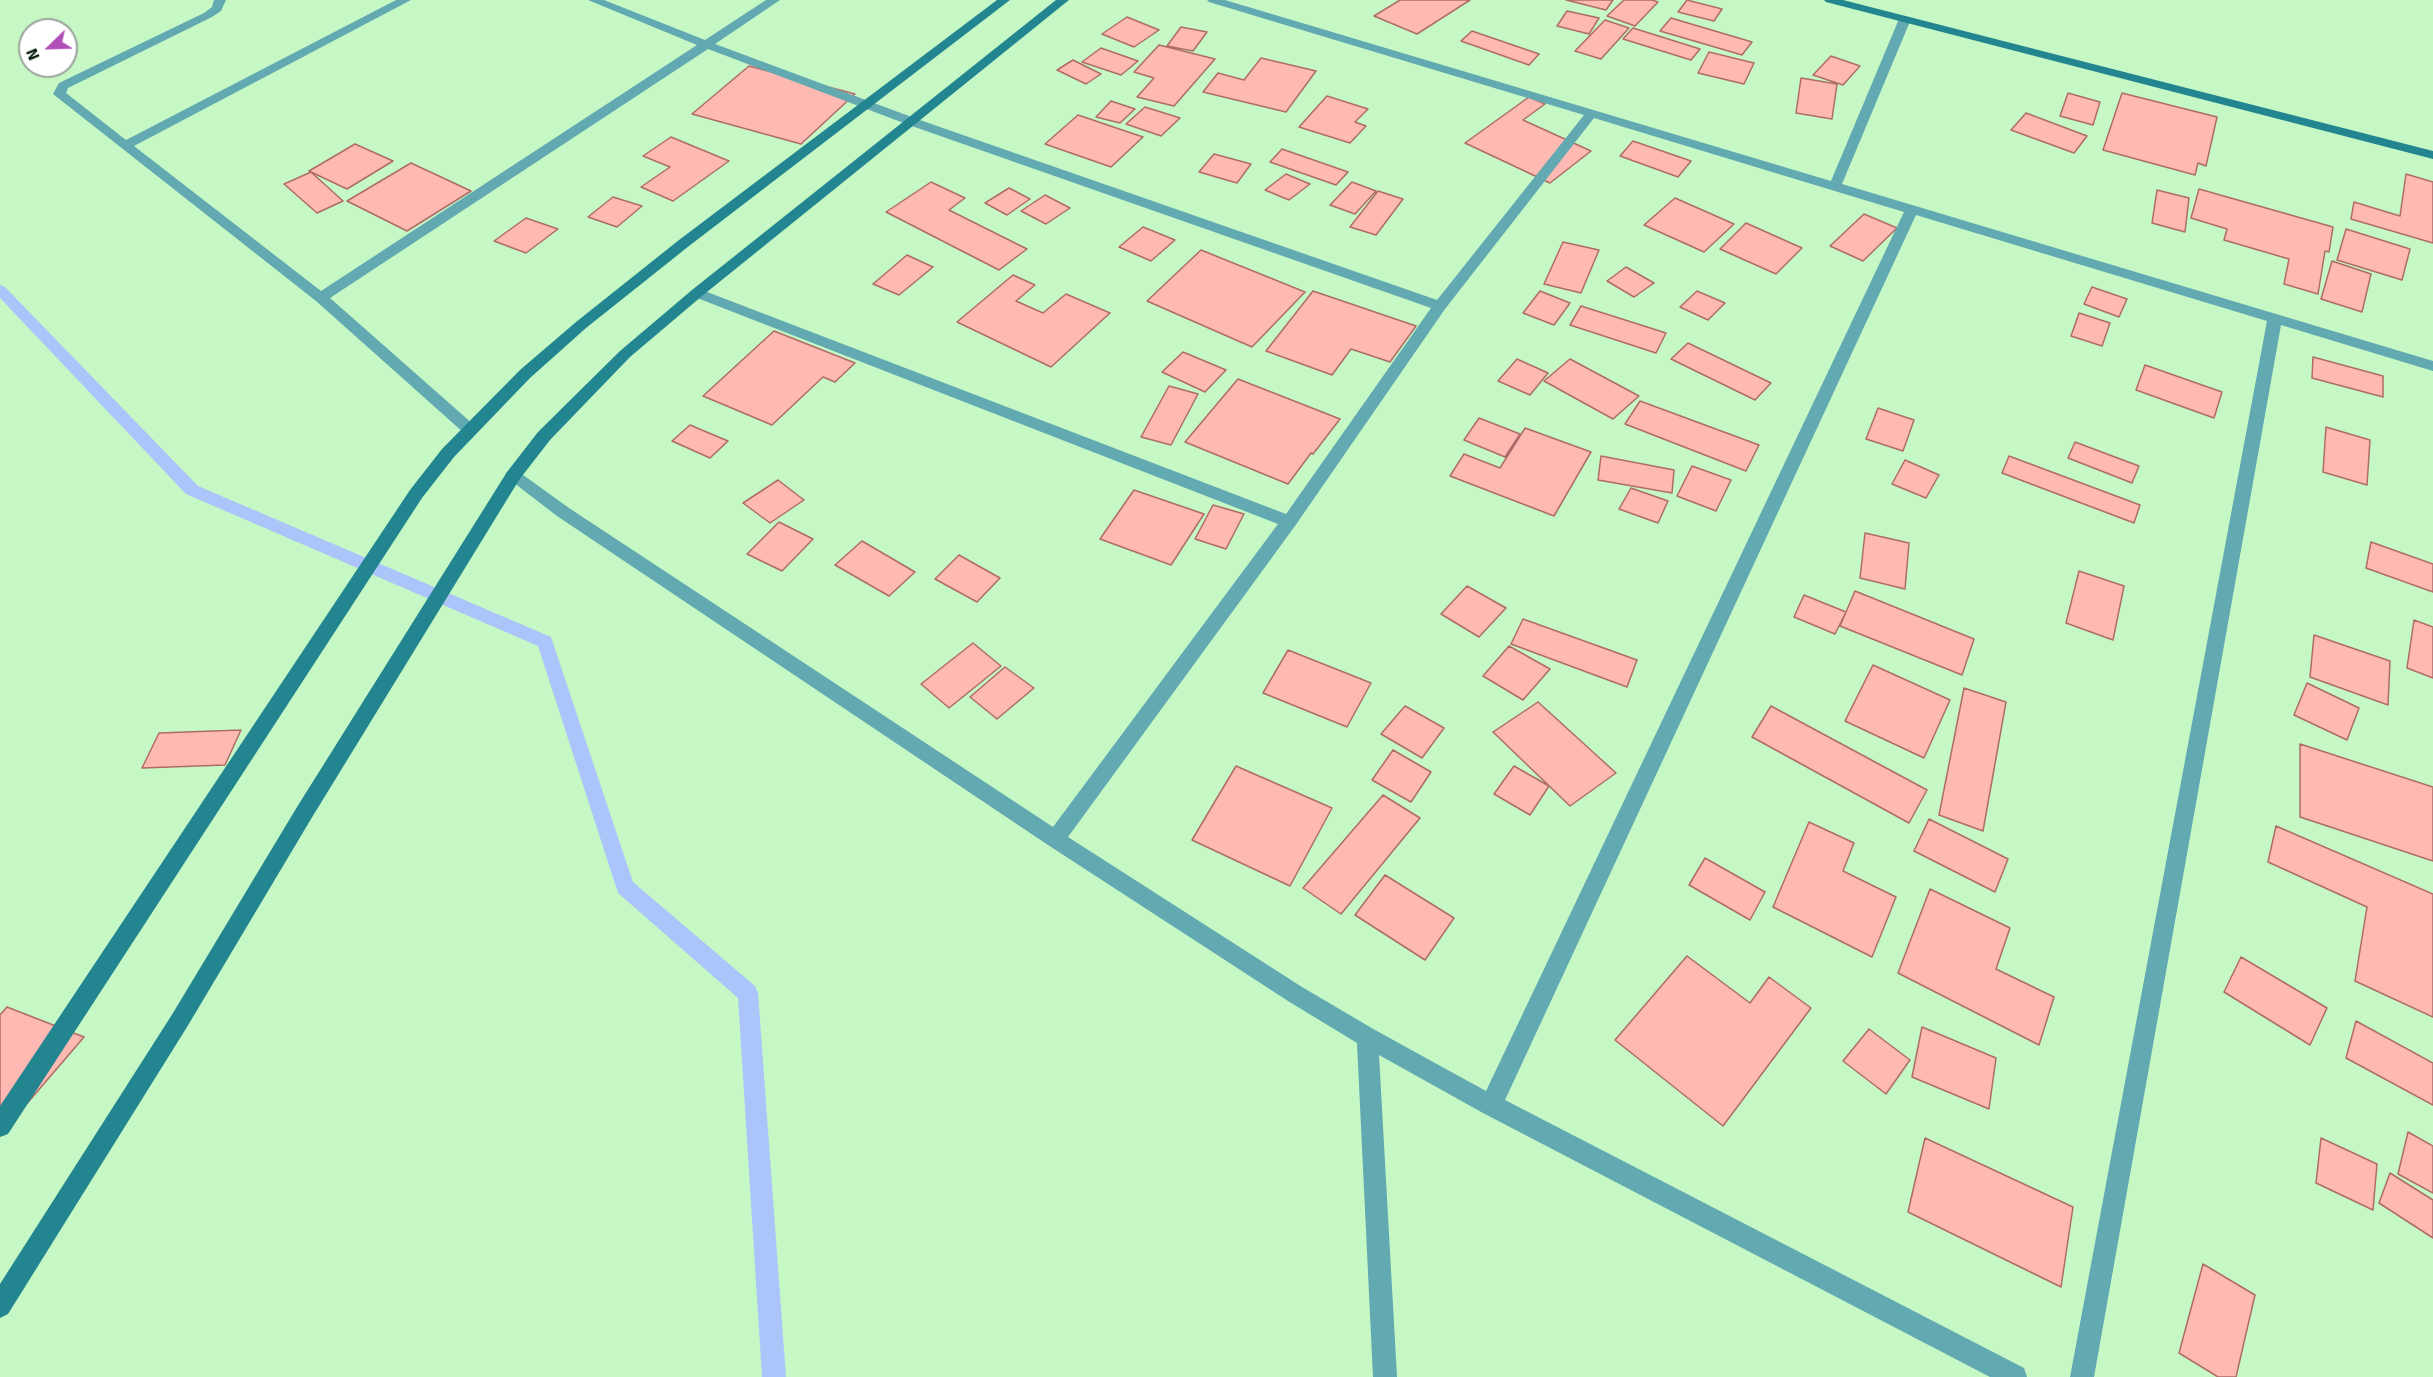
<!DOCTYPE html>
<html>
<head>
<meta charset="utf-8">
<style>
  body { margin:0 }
  #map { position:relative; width:2433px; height:1377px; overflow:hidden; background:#c5f8c5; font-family:Signika,sans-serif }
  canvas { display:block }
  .north { position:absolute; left:18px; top:18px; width:60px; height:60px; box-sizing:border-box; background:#fff; border:2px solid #9ca39c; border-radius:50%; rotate:247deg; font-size:16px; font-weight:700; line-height:24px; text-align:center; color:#071a08 }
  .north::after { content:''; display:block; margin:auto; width:21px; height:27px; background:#af4fb7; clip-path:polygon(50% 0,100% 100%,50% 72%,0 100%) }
</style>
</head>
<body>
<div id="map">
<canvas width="2433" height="1377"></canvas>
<div class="north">N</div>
</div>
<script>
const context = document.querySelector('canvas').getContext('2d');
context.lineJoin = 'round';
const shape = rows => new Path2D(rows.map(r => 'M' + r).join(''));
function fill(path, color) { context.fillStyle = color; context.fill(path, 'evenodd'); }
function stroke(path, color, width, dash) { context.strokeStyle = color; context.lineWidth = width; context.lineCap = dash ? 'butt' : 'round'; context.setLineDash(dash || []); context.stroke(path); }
fill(shape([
  [0,285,5,287,198,486,551,637,633,882,755,986,758,993,786,1377,762,1377,738,998,618,893,538,646,186,494,0,298,0,285]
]), '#abc5fb');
const building = shape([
  [1400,0,1470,0,1417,34,1374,16,1400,0],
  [1566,0,1613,0,1606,10,1566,0],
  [1624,0,1652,0,1658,2,1635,26,1607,16,1624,0],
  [1687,0,1722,9,1714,21,1678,12,1687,0],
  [1567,11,1599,18,1589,34,1557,26,1567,11],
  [1127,17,1159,30,1134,47,1102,34,1127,17],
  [1671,18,1752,42,1742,55,1660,31,1671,18],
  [1605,20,1629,28,1601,59,1575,51,1605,20],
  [1181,27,1207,32,1193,51,1167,46,1181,27],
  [1633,28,1700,49,1691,60,1623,39,1633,28],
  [1472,31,1539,54,1529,65,1461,41,1472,31],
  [1159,45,1215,59,1174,106,1137,97,1154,78,1134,72,1159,45],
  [1101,48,1138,61,1121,75,1082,62,1101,48],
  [1709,52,1754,63,1744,84,1698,73,1709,52],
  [1831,56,1860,66,1843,85,1813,75,1831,56],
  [1261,58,1316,71,1286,112,1203,92,1218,73,1244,80,1261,58],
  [1073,60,1101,74,1086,84,1057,70,1073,60],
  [749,66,855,94,801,144,692,114,749,66],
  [1801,78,1837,84,1832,119,1796,113,1801,78],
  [2068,93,2100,102,2093,125,2060,116,2068,93],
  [2122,93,2217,117,2206,166,2198,163,2195,175,2103,150,2122,93],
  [1327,96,1368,109,1355,122,1366,126,1350,143,1299,127,1327,96],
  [1529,97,1545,104,1523,120,1591,151,1550,183,1465,143,1529,97],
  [1111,101,1135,109,1120,123,1096,117,1111,101],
  [1145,107,1180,118,1161,136,1126,124,1145,107],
  [2026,113,2087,136,2074,153,2011,130,2026,113],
  [1078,115,1143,137,1111,167,1045,144,1078,115],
  [671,137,729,161,673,201,641,187,670,167,643,156,671,137],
  [1633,141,1691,161,1678,177,1620,156,1633,141],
  [355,144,393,161,347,189,309,171,355,144],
  [1282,149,1348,172,1336,185,1270,162,1282,149],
  [1214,154,1251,164,1237,183,1199,172,1214,154],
  [411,163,471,191,407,231,347,201,411,163],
  [311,172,343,201,317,213,284,184,311,172],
  [1286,174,1310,184,1289,200,1265,190,1286,174],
  [2406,174,2433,182,2433,243,2351,219,2354,202,2400,216,2406,174],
  [931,182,965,198,949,210,1027,249,999,270,886,212,931,182],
  [1352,182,1376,191,1355,214,1330,205,1352,182],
  [1009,188,1030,199,1007,215,985,203,1009,188],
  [2199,189,2333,227,2329,252,2325,251,2318,294,2284,284,2289,259,2224,240,2227,229,2191,218,2199,189],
  [2157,190,2189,198,2185,232,2152,223,2157,190],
  [1378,191,1403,199,1376,235,1350,227,1378,191],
  [1045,195,1070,208,1046,224,1021,211,1045,195],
  [613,197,642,206,617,227,588,217,613,197],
  [1675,198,1734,224,1704,252,1644,225,1675,198],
  [1864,214,1897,228,1863,261,1830,246,1864,214],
  [526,218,558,229,526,253,494,241,526,218],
  [1746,223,1802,248,1776,274,1720,249,1746,223],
  [1143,227,1175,240,1151,261,1119,247,1143,227],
  [2346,229,2410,249,2402,280,2337,260,2346,229],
  [1563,242,1599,250,1581,293,1544,284,1563,242],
  [1201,250,1305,292,1252,347,1147,301,1201,250],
  [907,255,933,267,899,295,873,284,907,255],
  [2332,261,2371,274,2362,312,2321,299,2332,261],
  [1626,267,1654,283,1634,297,1607,281,1626,267],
  [1013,275,1035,285,1016,301,1043,313,1066,294,1110,313,1051,367,957,322,1013,275],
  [2092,287,2127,299,2119,317,2084,304,2092,287],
  [1313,291,1416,326,1390,362,1351,349,1332,375,1266,351,1313,291],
  [1540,291,1570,303,1554,325,1523,313,1540,291],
  [1697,291,1725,303,1708,320,1680,307,1697,291],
  [1581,306,1666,333,1656,353,1570,325,1581,306],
  [2079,313,2110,323,2102,346,2071,336,2079,313],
  [774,331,855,363,835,382,823,377,772,425,703,396,774,331],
  [1688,343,1771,383,1755,400,1671,359,1688,343],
  [1183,352,1226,370,1205,392,1162,372,1183,352],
  [2313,357,2383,376,2383,397,2312,378,2313,357],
  [1517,359,1548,373,1530,395,1498,381,1517,359],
  [1570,359,1639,396,1613,419,1544,381,1570,359],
  [2145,365,2222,392,2214,418,2136,390,2145,365],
  [1238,379,1340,419,1313,454,1311,453,1288,484,1185,442,1238,379],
  [1169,386,1198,394,1171,445,1141,437,1169,386],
  [1640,401,1759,445,1746,471,1625,424,1640,401],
  [1878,408,1914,420,1903,451,1866,439,1878,408],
  [1479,418,1520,434,1505,457,1464,440,1479,418],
  [690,425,728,441,710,458,672,441,690,425],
  [2326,427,2370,440,2367,485,2323,472,2326,427],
  [1525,428,1591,452,1554,516,1450,476,1464,454,1500,468,1525,428],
  [2075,442,2139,466,2132,483,2068,458,2075,442],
  [1601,456,1674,470,1672,493,1598,480,1601,456],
  [2009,456,2140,505,2134,523,2002,473,2009,456],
  [1905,460,1939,475,1926,498,1892,484,1905,460],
  [1692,466,1731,480,1716,511,1677,496,1692,466],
  [778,480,804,500,770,523,743,503,778,480],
  [1631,488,1668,501,1658,523,1619,509,1631,488],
  [1134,490,1204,514,1171,565,1100,539,1134,490],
  [1213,505,1244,514,1226,549,1195,539,1213,505],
  [779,522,813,539,782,571,747,554,779,522],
  [1865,533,1909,543,1905,589,1860,578,1865,533],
  [862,541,915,572,889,596,835,565,862,541],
  [2371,542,2433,564,2433,592,2366,568,2371,542],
  [959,555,1000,578,977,602,935,579,959,555],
  [2079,571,2124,586,2113,640,2066,623,2079,571],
  [1467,586,1506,608,1479,637,1441,614,1467,586],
  [1855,591,1974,639,1962,675,1840,626,1855,591],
  [1804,595,1846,612,1835,634,1794,617,1804,595],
  [1523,619,1637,660,1627,687,1511,644,1523,619],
  [2414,620,2433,627,2433,678,2407,668,2414,620],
  [2314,635,2390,661,2388,705,2310,677,2314,635],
  [973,643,1001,666,949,708,921,684,973,643],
  [1509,646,1550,669,1523,700,1483,676,1509,646],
  [1288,650,1371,683,1347,727,1263,693,1288,650],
  [1873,665,1950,700,1924,758,1845,721,1873,665],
  [1005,667,1034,688,997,719,970,697,1005,667],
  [2307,683,2359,708,2347,740,2294,715,2307,683],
  [1964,688,2006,702,1983,831,1939,815,1964,688],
  [1538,702,1616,773,1570,806,1493,732,1538,702],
  [1405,706,1444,728,1422,758,1381,734,1405,706],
  [1771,706,1927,790,1909,823,1752,737,1771,706],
  [241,730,225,765,142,768,159,733,241,730],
  [2300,744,2433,787,2433,861,2300,817,2300,744],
  [1393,750,1431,772,1411,802,1372,780,1393,750],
  [1236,766,1332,808,1290,886,1192,840,1236,766],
  [1514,766,1549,786,1530,815,1494,794,1514,766],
  [1383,795,1420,818,1341,914,1303,888,1383,795],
  [1929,819,2008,859,1995,892,1914,851,1929,819],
  [1809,822,1854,843,1843,871,1896,897,1872,957,1773,907,1809,822],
  [2276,826,2433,894,2433,1017,2355,981,2367,907,2268,862,2276,826],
  [1705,858,1765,892,1750,920,1689,885,1705,858],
  [1385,875,1454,918,1425,960,1355,915,1385,875],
  [1930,889,2010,928,1996,969,2054,997,2039,1045,1898,973,1930,889],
  [1687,956,1750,1003,1769,977,1811,1008,1723,1126,1615,1040,1687,956],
  [2241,957,2327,1008,2310,1045,2224,992,2241,957],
  [7,1007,84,1037,0,1135,0,1015,7,1007],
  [2356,1021,2433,1063,2433,1105,2346,1058,2356,1021],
  [1922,1027,1996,1058,1989,1109,1912,1077,1922,1027],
  [1869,1029,1910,1060,1886,1094,1843,1061,1869,1029],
  [2408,1132,2433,1146,2433,1193,2398,1174,2408,1132],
  [1925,1138,2073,1207,2061,1287,1908,1212,1925,1138],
  [2321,1138,2377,1164,2373,1210,2316,1183,2321,1138],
  [2390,1173,2433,1200,2433,1238,2379,1203,2390,1173],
  [2203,1264,2255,1295,2236,1377,2218,1377,2179,1353,2203,1264]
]);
fill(building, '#feb9b3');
stroke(building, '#af6c67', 1.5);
fill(shape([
  [214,0,226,0,221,11,212,17,68,88,66,93,126,140,396,0,411,0,134,146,321,291,697,45,588,0,604,0,705,40,766,0,780,0,715,44,917,119,1437,300,1584,115,1209,2,1207,0,1225,0,1831,181,1899,19,1905,16,1911,19,1842,184,2433,361,2433,371,2281,325,2094,1377,2070,1377,2267,321,1916,215,1505,1100,2024,1368,2027,1377,1990,1377,1483,1113,1379,1055,1397,1377,1373,1377,1357,1043,1288,1001,1048,845,557,516,505,476,507,472,519,472,569,508,1053,827,1278,524,692,296,690,293,692,290,702,290,1286,514,1431,308,909,125,708,49,330,298,474,425,477,429,474,433,469,434,464,433,316,301,53,94,59,83,204,13,212,7,214,0],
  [1594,118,1904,212,1486,1091,1375,1030,1302,987,1068,837,1295,526,1445,309,1594,118]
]), '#62a9b1');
fill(shape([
  [997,0,1010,0,689,246,586,328,530,378,454,457,422,498,8,1134,0,1137,0,1106,410,490,442,449,520,370,576,322,679,240,997,0],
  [1056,0,1069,0,702,296,630,357,550,440,519,480,311,819,187,1027,8,1314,0,1318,0,1284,173,1013,297,807,507,472,538,432,620,351,692,290,1056,0],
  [1824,0,1843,0,2433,151,2433,159,1826,2,1824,0]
]), '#22858f');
</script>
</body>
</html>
